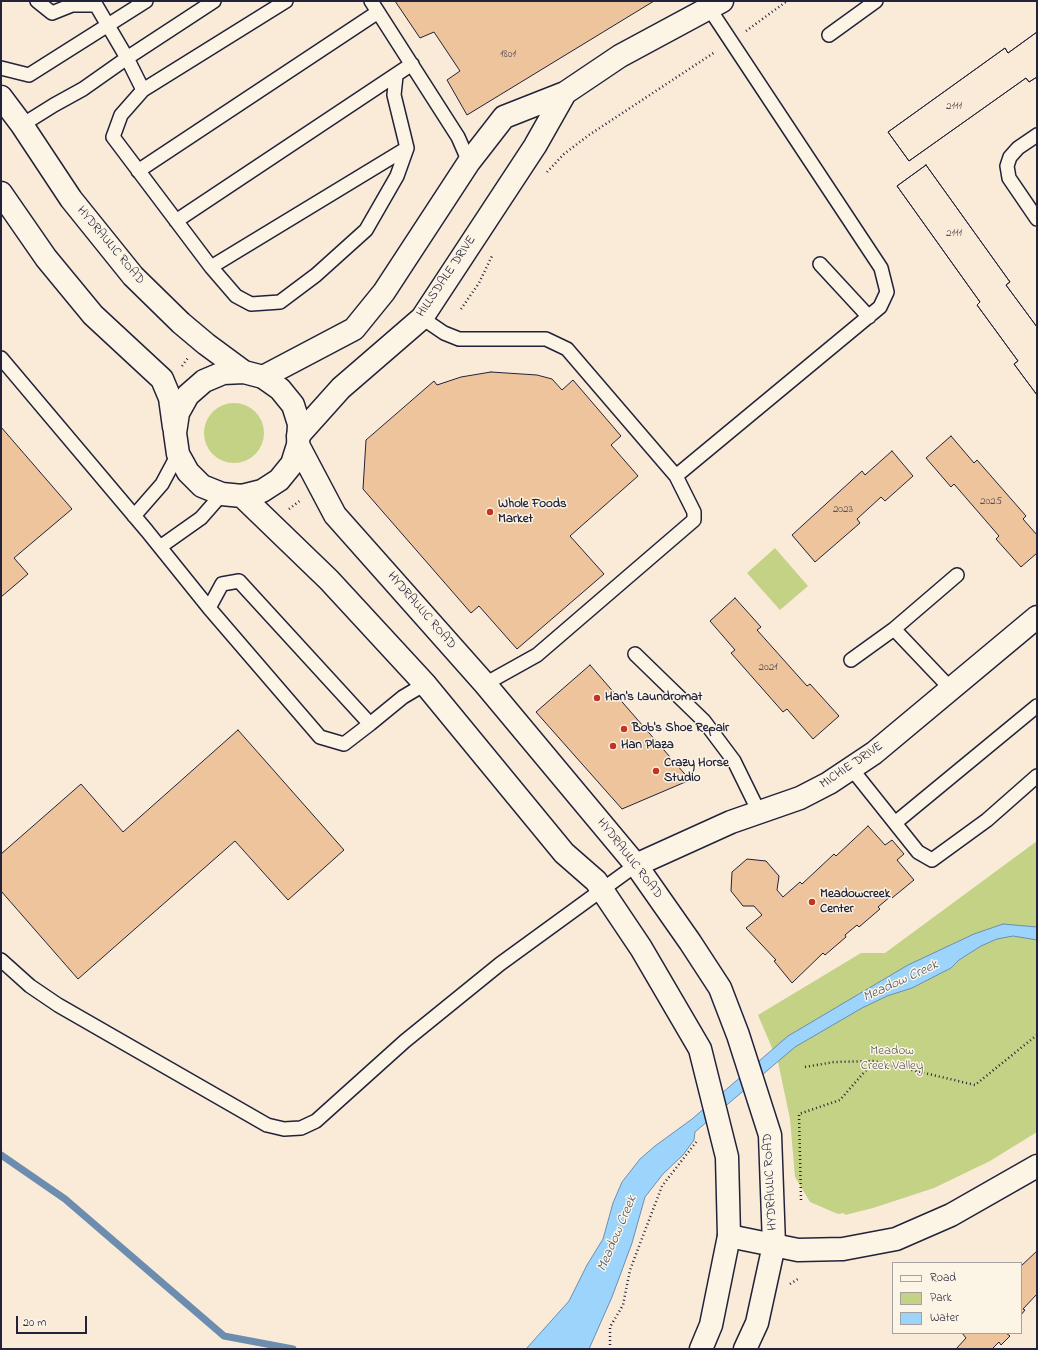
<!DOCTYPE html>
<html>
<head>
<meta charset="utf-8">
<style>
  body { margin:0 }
  #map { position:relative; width:1038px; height:1350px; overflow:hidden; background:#f9ebd7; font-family:"Indie Flower",sans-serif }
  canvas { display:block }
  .frame { position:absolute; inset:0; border:2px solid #22223b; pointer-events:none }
  .legend { position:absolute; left:892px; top:1262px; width:130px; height:72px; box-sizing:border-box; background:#fcf5e5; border:1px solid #a5a1a1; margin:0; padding:5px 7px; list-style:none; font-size:12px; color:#22223b }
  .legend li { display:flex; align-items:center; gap:8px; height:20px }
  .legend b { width:20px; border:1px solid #a5a1a1 }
  .scale { position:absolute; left:16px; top:1316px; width:71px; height:18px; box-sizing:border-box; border:2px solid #22223b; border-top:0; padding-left:5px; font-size:12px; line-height:14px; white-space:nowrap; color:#22223b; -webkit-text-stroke:3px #fcf5e5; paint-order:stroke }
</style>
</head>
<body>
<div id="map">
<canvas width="1038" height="1350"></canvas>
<div class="frame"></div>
<ul class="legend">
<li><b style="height:5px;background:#fcf5e5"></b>Road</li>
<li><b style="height:11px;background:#c4d286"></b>Park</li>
<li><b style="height:11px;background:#9dd4fc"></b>Water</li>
</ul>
<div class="scale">20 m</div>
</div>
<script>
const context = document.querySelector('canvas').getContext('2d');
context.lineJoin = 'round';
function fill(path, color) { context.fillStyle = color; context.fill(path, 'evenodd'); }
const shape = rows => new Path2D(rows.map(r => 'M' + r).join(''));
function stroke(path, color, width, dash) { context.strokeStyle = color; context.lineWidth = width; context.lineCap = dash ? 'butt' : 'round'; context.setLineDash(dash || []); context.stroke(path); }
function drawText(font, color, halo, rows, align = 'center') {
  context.font = font + ' "Indie Flower",sans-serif'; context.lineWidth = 3; context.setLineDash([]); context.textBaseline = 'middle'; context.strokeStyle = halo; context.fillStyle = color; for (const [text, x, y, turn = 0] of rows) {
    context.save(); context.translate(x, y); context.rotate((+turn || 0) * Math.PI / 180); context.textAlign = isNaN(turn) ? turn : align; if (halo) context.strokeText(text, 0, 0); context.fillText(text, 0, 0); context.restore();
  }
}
fill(shape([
  '204 433a30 30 0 1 1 60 0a30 30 0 1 1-60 0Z',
  [775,548,808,586,780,610,747,573],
  [1037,841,1037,1132,990,1161,934,1188,873,1208,845,1215,844,1213,838,1214,810,1202,795,1177,790,1119,778,1062,758,1015,861,953,885,953]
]), '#c4d286');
const water = shape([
  [1003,924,1037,927,1037,940,1013,936,997,939,981,946,959,960,951,968,912,988,887,996,862,1008,795,1047,695,1132,694,1140,683,1155,663,1174,645,1197,632,1243,612,1297,589,1349,526,1349,569,1301,587,1265,603,1239,613,1203,622,1182,640,1159,655,1146,692,1119,788,1036,908,965,974,934,1003,924]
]);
fill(water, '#9dd4fc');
stroke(water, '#6c8daf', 1);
stroke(shape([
  [1,1155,65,1199,224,1336,293,1349]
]), '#6c8daf', 7);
const building = shape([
  [395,1,654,1,467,115,447,80,460,71,434,32,420,38,395,1],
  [1037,32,1037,77,1029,82,1026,78,909,161,888,132,1005,48,1008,53,1037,32],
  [1037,32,1037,77,1029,82,1026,78,909,161,888,132,1005,48,1008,53,1037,32],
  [926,165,1010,282,1006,285,1037,327,1037,395,1014,364,1018,361,977,305,980,302,897,186,926,165],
  [926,165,1010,282,1006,285,1037,327,1037,395,1014,364,1018,361,977,305,980,302,897,186,926,165],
  [491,372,537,375,552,379,562,390,573,380,621,436,611,445,638,476,570,536,604,574,517,649,479,606,471,613,363,489,366,440,434,381,437,385,461,377,491,372],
  [1,427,72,509,14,558,28,574,1,597,1,427],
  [951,436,974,463,977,460,1026,516,1023,519,1037,535,1037,553,1021,567,996,539,999,536,954,484,951,487,926,458,951,436],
  [892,451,913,476,885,501,881,497,857,519,860,523,815,562,792,535,862,471,865,475,892,451],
  [735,598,761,627,757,630,807,686,810,684,839,716,813,739,787,709,783,712,731,653,735,650,710,621,735,598],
  [590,665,690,780,622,809,536,712,590,665],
  [238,730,344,850,288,900,235,841,78,979,1,891,1,854,81,784,123,832,238,730],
  [868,826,885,845,892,840,904,854,897,860,914,880,892,898,891,896,878,907,880,909,859,927,857,925,845,935,846,937,825,955,823,953,792,983,774,961,776,960,746,928,762,915,754,906,743,906,731,891,732,872,747,859,766,861,779,876,777,890,783,897,800,882,802,884,834,854,836,856,868,826],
  [1037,1251,1037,1294,1023,1309,1025,1310,1021,1315,1021,1266,1037,1251],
  [962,1333,1006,1333,1010,1336,1001,1345,999,1342,992,1349,956,1349,966,1338,962,1333]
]);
fill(building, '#eec49d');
stroke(building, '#22223b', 1);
const service = shape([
  [37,1,52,13,72,5,96,5,127,58,143,90,121,115,113,137,211,267,236,296,251,304,280,302,316,275,366,230,397,176,407,148,394,95,396,76],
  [371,1,458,137,469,162],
  [829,35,876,1],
  [1,68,29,75,146,1],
  [143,90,286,1],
  [22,125,54,105,83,89,127,58,214,1],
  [1037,135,1018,148,1010,157,1007,166,1009,178,1037,219],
  [138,171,378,12],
  [176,221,412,64],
  [820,264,869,317],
  [211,267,407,148],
  [422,318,444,333,459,339,546,339,567,349,676,476,880,307,887,292,881,268,705,2],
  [1,358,147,531,209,608],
  [134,516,162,484,178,454],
  [160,547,201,518,222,494],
  [635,654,704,721,734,761,759,812],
  [851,660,894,629],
  [485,684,537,655,694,520,694,512,676,476],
  [951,689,894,629,957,575],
  [370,724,239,581,222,584,209,608,320,737,344,744,370,724,403,697,425,684],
  [851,768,918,852,932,860,987,820,1037,776],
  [895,823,1037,706],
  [1,960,30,986,58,1005,267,1125,284,1129,301,1128,316,1121,405,1041,500,964,636,865]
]);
const minor = shape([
  [636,865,731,822,800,798,829,783,874,753,1037,617]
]);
const tertiary = shape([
  [263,377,354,329,384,292,469,162,504,117,565,93,620,56,722,1],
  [298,436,341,388,422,318,535,146,565,93],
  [729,1236,798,1250,843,1249,896,1239,951,1215,1037,1166]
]);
const secondary = shape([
  [1,97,22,125,71,199,133,276,181,323,206,344,244,372,263,377,280,389,293,405,299,424,298,445,292,464,279,480,262,491,242,496,222,494,202,486,188,472,178,454,175,433,178,413,188,395,204,381,223,373,244,372],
  [1,193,46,258,93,315,162,379,170,398,174,427],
  [298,445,335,515,485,684,636,865,690,942,720,988,738,1035,770,1135,774,1245,757,1323,745,1349],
  [242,496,329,580,425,684,564,853,596,881,641,948,700,1049,727,1157,729,1236,711,1325,701,1349]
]);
stroke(service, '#22223b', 16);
stroke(minor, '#22223b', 25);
stroke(tertiary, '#22223b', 25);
stroke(secondary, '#22223b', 25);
stroke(shape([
  [746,31,787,1],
  [547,172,564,154,589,135,715,52],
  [461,309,479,283,492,256],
  [182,366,188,358],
  [289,509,301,500],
  [805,1067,834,1062,874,1061,975,1085,1037,1035],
  [801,1200,799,1114,840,1100,873,1062],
  [790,1284,798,1279],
  [610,1349,610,1327,623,1305,630,1270,662,1186,697,1141]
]), '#22223b', 2.5, [1, 3]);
stroke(service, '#fcf5e5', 13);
stroke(minor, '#fcf5e5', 22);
stroke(tertiary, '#fcf5e5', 22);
stroke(secondary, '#fcf5e5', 22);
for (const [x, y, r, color] of [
  [490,512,4,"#c8321e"],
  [597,698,4,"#c8321e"],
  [624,729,4,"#c8321e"],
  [613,746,4,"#c8321e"],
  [656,771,4,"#c8321e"],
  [812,902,4,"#c8321e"]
]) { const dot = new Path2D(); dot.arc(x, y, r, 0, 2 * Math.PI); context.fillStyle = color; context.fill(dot); stroke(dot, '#fcf5e5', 1.5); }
drawText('11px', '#554a54', null, [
  ["1801",508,55],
  ["2111",954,107],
  ["2111",954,234],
  ["2025",991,502],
  ["2023",843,510],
  ["2021",768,668]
]);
drawText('13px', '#22223b', '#fcf5e5', [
  ["HYDRAULIC ROAD",110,246,50],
  ["HILLSDALE DRIVE",447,277,-56],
  ["HYDRAULIC ROAD",421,611,49],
  ["MICHIE DRIVE",852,766,-34],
  ["HYDRAULIC ROAD",629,859,52],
  ["HYDRAULIC ROAD",771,1182,-93]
]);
drawText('bold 13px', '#22223b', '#fcf5e5', [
  ["Whole Foods",498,505],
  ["Market",498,520],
  ["Han's Laundromat",605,698],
  ["Bob's Shoe Repair",632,729],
  ["Han Plaza",621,746],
  ["Crazy Horse",664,764],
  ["Studio",664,779],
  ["Meadowcreek",820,895],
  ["Center",820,910]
], 'left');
drawText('13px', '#535752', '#fcf5e5', [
  ["Meadow",892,1052],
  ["Creek Valley",892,1067]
]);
drawText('italic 14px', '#475775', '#fcf5e5', [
  ["Meadow Creek",901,982,-25],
  ["Meadow Creek",618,1234,-67]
]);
</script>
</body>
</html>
